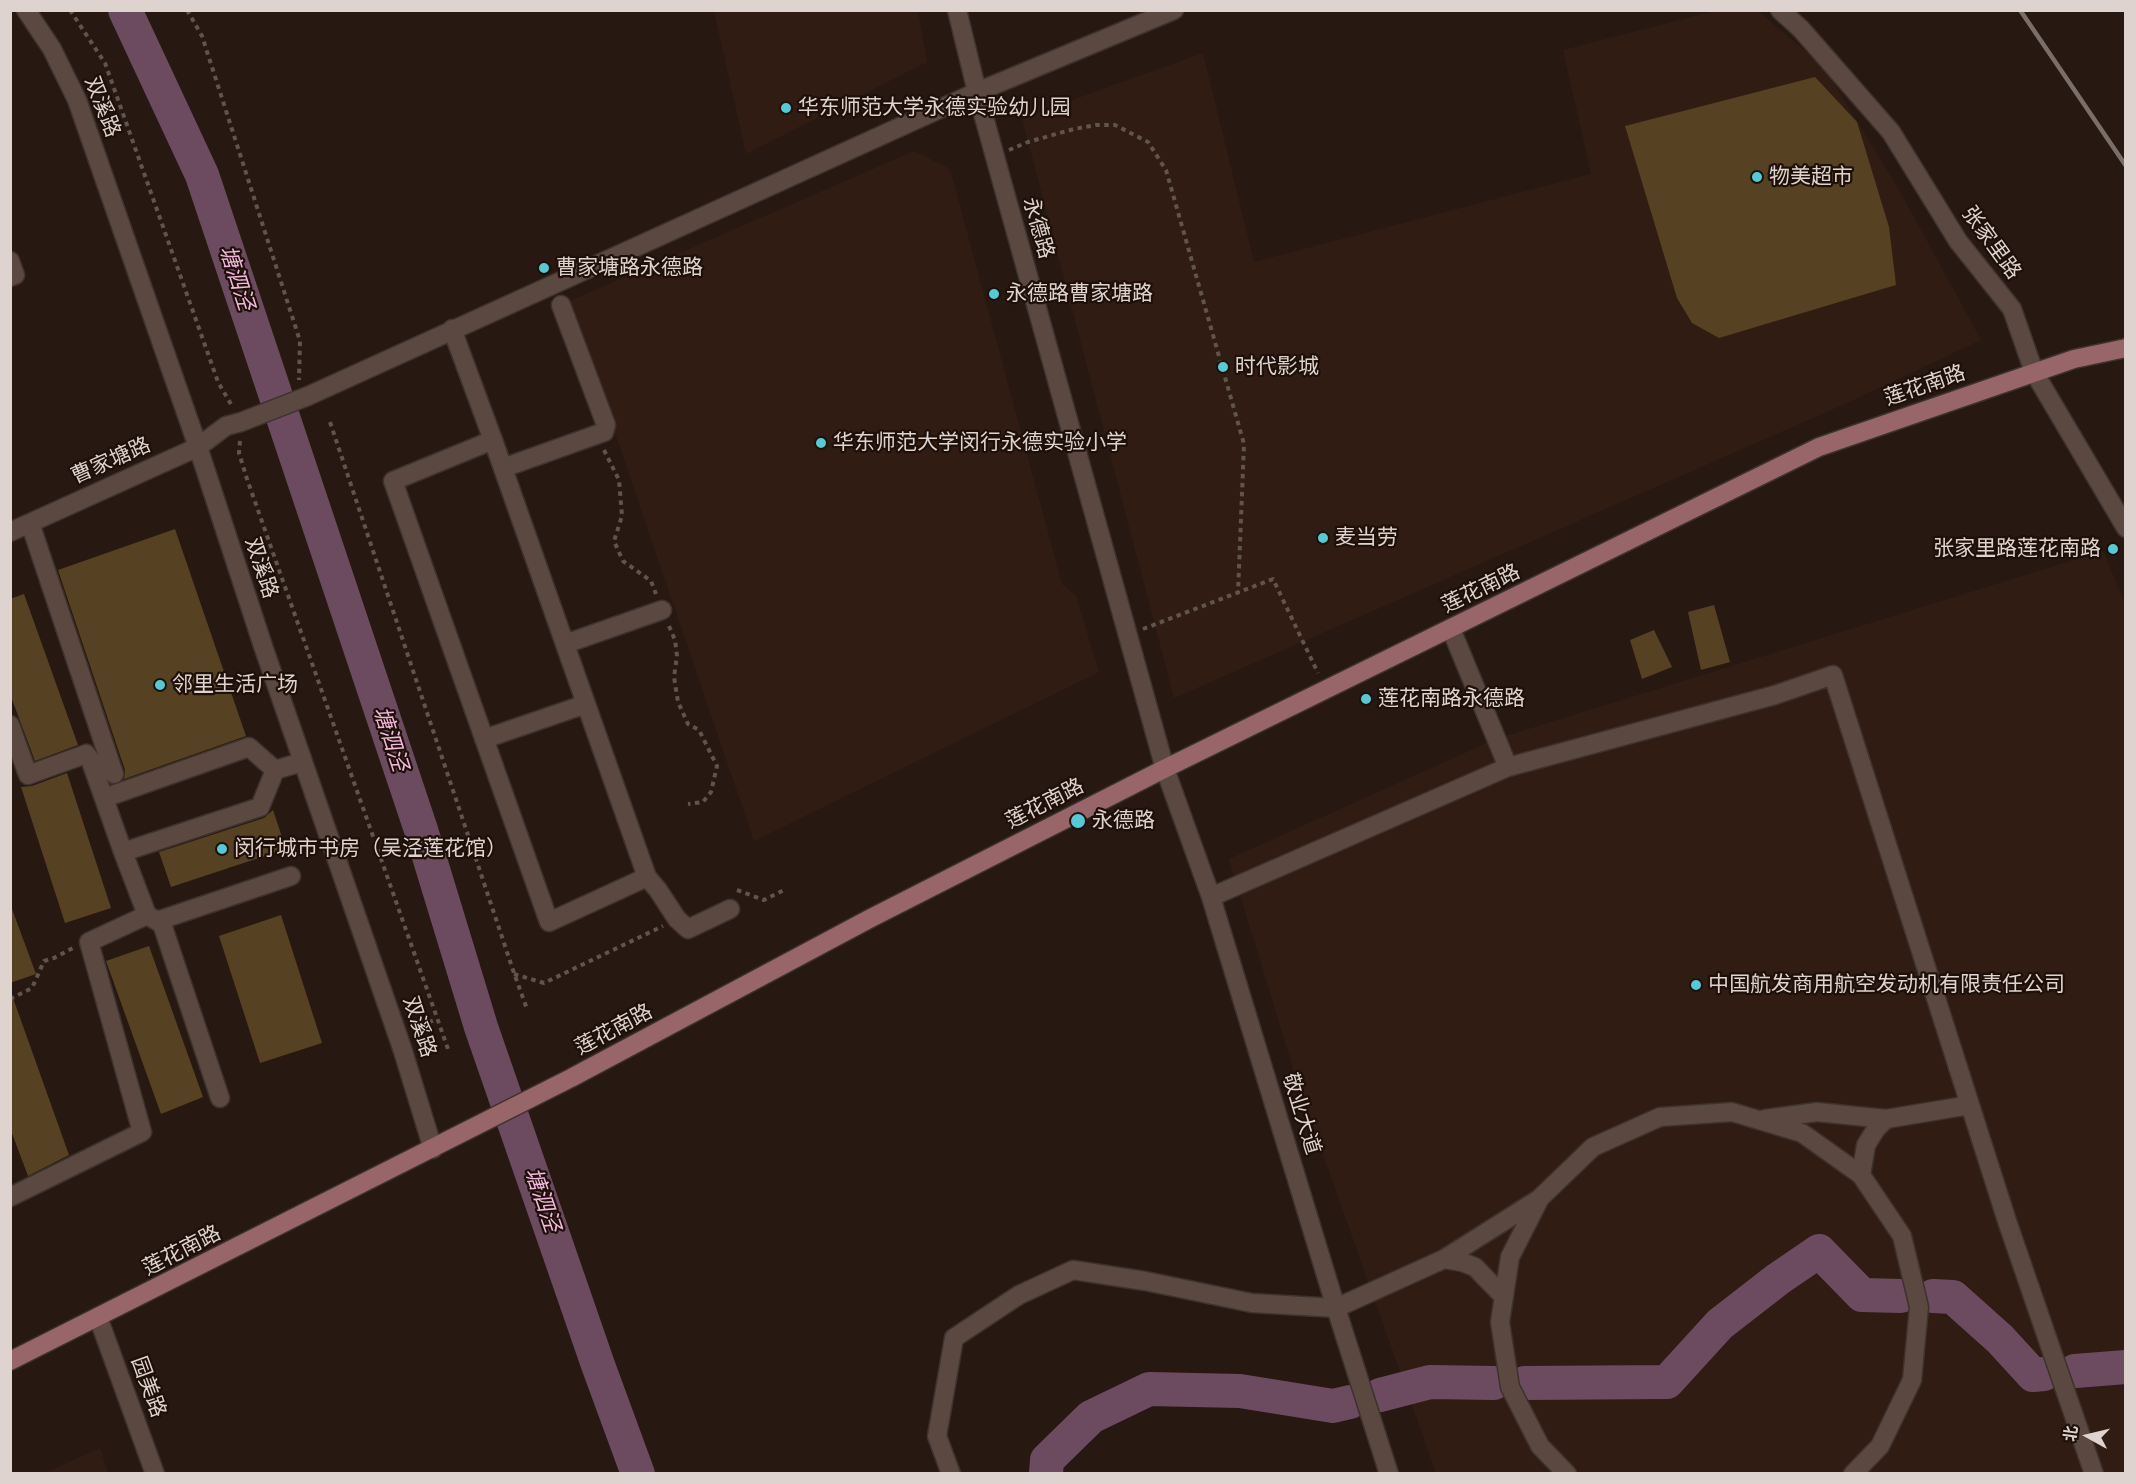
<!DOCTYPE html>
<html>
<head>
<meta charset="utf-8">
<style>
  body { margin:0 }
  #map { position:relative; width:2136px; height:1484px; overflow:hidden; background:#271912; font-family:"PT Sans","Noto Sans SC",sans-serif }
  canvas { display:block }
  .frame { position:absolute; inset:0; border:12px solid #ded3ce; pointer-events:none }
  .north { position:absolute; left:2058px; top:1406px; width:60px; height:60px; -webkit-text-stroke:4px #1e1009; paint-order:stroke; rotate:278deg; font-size:16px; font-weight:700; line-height:24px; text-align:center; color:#ded3ce }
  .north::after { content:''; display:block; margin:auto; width:21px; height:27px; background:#ded3ce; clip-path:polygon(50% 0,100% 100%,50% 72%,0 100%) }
</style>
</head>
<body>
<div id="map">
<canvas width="2136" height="1484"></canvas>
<div class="frame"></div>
<div class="north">北</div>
</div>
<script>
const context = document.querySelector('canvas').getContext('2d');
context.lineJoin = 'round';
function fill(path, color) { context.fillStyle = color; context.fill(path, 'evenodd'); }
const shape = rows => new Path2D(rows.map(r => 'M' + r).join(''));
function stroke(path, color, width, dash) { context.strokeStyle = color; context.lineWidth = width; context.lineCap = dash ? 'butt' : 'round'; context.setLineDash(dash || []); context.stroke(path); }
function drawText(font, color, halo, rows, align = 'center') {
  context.font = font + ' "PT Sans","Noto Sans SC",sans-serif'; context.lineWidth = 4.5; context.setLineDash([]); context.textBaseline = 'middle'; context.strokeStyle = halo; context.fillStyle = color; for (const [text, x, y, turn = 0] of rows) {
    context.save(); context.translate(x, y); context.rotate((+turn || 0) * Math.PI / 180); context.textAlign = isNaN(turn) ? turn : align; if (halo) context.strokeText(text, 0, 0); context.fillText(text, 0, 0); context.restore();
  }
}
fill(shape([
  [714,11,918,11,927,62,746,154],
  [1715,11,1758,11,1823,66,1898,188,1981,340,1845,404,1174,698,1022,118,1203,53,1254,262,1591,174,1563,50],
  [914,151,950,169,1062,584,1076,596,1099,672,754,841,570,301],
  [2103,551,2126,605,2125,1473,1436,1473,1298,1084,1229,859,1496,739],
  [100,1448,108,1473,45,1473]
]), '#311c13');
stroke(shape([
  [125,10,202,175,421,830,481,1027,598,1365,638,1474],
  [1933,1296,1953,1297,2000,1339,2033,1375,2044,1374],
  [2075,1371,2126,1367],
  [1525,1383,1667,1382,1720,1324,1778,1279,1819,1251,1862,1295,1901,1296],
  [1380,1395,1430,1382,1494,1383],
  [1046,1474,1047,1460,1091,1417,1149,1389,1240,1391,1333,1406,1350,1402]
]), '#6c4b61', 34);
fill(shape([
  [1815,77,1857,122,1889,227,1896,285,1719,338,1692,323,1677,298,1625,126],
  [175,529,246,736,124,779,125,770,58,570],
  [24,594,78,745,35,761,10,694,10,599],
  [1714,605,1730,662,1701,670,1688,612],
  [1654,630,1672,667,1642,679,1630,640],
  [67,773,111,908,65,923,21,787,32,786],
  [273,810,286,849,171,887,159,852,264,818],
  [12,909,36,974,10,983,10,910],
  [281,915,322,1043,260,1063,219,936],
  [149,946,203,1097,161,1114,106,961],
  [10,998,13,998,69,1155,28,1176,10,1128]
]), '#564222');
const minor = shape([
  [26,10,52,49,77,100,198,447,263,646,402,1048,433,1149],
  [957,10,977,92,1165,769,1211,897,1336,1308,1389,1474],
  [1780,10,1801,29,1891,132,1958,241,2012,309,2034,372,2126,528],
  [10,261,15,275,10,277],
  [452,329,493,440,647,877,658,890,677,919,688,929,730,909],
  [493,440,393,481,549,922,647,877],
  [503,468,604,432,606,425,561,305],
  [30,523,114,774],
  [10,532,198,447,226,426,241,422,308,396,977,92,1174,10],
  [565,644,662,610],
  [10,725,28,775,86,754,90,759,123,852],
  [484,739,586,704],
  [1508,767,1775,695,1833,675,2007,1221,2094,1474],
  [104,798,249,747,275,770],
  [1211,897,1508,767,1451,629],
  [147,915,162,924,220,1098],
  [157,921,291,876],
  [1765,1119,1817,1112,1886,1119,1970,1105],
  [1861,1175,1866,1145,1876,1129,1886,1119],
  [10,1197,142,1132,89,942,147,915,123,852,260,807,275,770,302,762],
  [1444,1259,1462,1262,1475,1267,1504,1297],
  [98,1317,155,1474],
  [951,1474,937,1436,954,1338,1019,1295,1073,1270,1145,1281,1252,1303,1336,1308,1444,1259,1539,1199],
  [1567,1474,1540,1446,1510,1387,1500,1322,1510,1257,1540,1198,1593,1147,1660,1117,1732,1112,1802,1133,1861,1175,1902,1236,1919,1307,1912,1380,1880,1446,1853,1474]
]);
const major = shape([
  [10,1361,571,1078,871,918,1162,770,1819,447,2074,359,2126,348]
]);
stroke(minor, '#3d322e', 21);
stroke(major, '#3d322e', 21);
stroke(shape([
  [70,10,105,63,218,382,232,406],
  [187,10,202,36,300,341,299,380],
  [1009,150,1028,142,1074,129,1096,125,1115,125,1148,142,1166,170,1244,444,1238,593],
  [330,422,514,973,527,1009],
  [240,441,239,453,247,479,448,1049],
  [604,450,619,480,622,516,614,541,623,561,651,581,656,594],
  [669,626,675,640,677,656,674,677,678,702,688,724,699,730,717,766,711,792,703,802,688,804],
  [1143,629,1273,579,1318,673],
  [737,890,764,900,786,889],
  [514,974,544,983,663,926],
  [10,999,32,988,44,961,54,958,73,948],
  [412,1029,437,1019]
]), '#61544d', 4, [4.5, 4.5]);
stroke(minor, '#5a4841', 18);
stroke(major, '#986668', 18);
stroke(shape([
  [2020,10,2126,166]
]), '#7a6e68', 4.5);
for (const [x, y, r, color] of [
  [786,108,6,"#52cbd9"],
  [1757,177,6,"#52cbd9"],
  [544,268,6,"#52cbd9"],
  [994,294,6,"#52cbd9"],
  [1223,367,6,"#52cbd9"],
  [821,443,6,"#52cbd9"],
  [1323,538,6,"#52cbd9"],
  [2113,549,6,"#52cbd9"],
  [160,685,6,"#52cbd9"],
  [1366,699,6,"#52cbd9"],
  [1078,821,8,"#52cbd9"],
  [222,849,6,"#52cbd9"],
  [1696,985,6,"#52cbd9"]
]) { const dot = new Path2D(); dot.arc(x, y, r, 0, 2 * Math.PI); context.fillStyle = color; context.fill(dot); stroke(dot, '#1e1009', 2); }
drawText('21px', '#ded3ce', '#1e1009', [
  ["双溪路",102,107,69],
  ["永德路",1038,228,74],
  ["张家里路",1991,243,54],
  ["莲花南路",1925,386,-19],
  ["曹家塘路",111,461,-24],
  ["双溪路",261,568,72],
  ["莲花南路",1481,589,-26],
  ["莲花南路",1045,804,-27],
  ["双溪路",419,1027,72],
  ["莲花南路",614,1030,-28],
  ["敬业大道",1301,1114,73],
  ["莲花南路",182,1251,-27],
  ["园美路",148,1387,70]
]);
drawText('21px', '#ded3ce', '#1e1009', [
  ["华东师范大学永德实验幼儿园",798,108],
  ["物美超市",1769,177],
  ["曹家塘路永德路",556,268],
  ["永德路曹家塘路",1006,294],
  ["时代影城",1235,367],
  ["华东师范大学闵行永德实验小学",833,443],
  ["麦当劳",1335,538],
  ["张家里路莲花南路",2101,549,"right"],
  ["邻里生活广场",172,685],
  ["莲花南路永德路",1378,699],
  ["永德路",1092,821],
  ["闵行城市书房（吴泾莲花馆）",234,849],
  ["中国航发商用航空发动机有限责任公司",1708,985]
], 'left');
drawText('italic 22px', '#f4b8df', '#1e1009', [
  ["塘泗泾",236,278,72],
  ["塘泗泾",390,739,72],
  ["塘泗泾",542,1200,71]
]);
</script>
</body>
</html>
